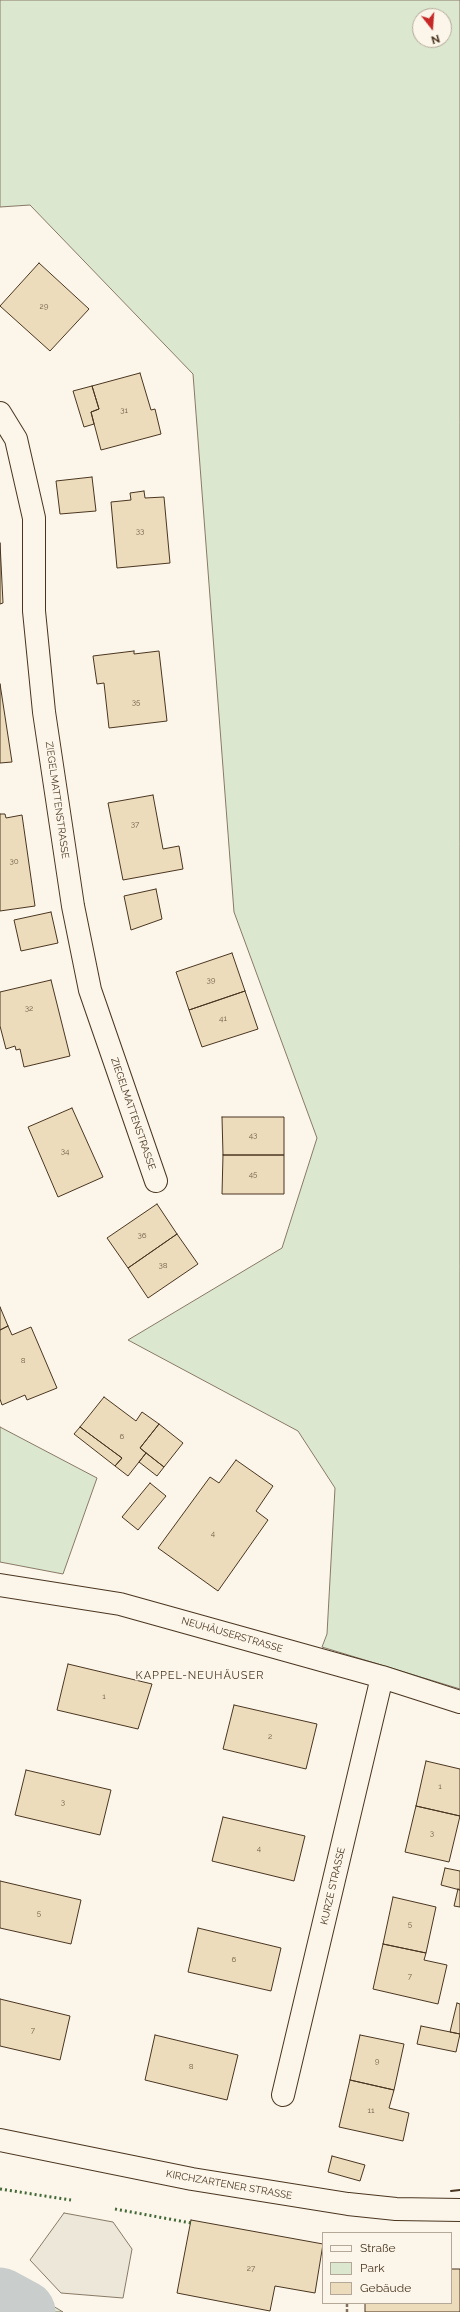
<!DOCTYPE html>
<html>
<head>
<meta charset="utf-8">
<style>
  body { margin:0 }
  #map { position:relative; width:460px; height:2312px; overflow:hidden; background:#fbf6e9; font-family:Raleway,sans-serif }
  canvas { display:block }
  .legend { position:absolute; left:322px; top:2232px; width:130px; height:72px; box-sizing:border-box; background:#fbf6e9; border:1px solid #b4a999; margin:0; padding:5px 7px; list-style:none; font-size:12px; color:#4a3520 }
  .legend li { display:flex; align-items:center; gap:8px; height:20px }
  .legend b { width:20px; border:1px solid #b4a999 }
  .north { position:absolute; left:412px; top:8px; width:40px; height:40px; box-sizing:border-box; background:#fbf6e9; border:1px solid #b4a999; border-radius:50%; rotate:163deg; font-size:11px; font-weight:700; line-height:16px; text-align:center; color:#4a3520 }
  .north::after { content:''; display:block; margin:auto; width:14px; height:18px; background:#c62828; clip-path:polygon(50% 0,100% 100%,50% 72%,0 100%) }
</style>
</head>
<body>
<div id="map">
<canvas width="460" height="2312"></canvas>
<ul class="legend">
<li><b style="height:5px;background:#fbf6e9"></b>Straße</li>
<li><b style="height:11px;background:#dce7d0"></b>Park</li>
<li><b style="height:11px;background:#ecdcbc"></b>Gebäude</li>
</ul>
<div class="north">N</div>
</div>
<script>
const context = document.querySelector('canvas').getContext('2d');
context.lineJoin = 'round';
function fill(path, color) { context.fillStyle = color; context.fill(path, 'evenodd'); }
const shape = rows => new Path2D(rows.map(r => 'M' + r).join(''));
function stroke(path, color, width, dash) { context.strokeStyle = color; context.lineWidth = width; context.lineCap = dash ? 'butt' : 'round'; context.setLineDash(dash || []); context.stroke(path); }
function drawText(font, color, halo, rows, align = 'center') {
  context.font = font + ' Raleway,sans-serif'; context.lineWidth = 3; context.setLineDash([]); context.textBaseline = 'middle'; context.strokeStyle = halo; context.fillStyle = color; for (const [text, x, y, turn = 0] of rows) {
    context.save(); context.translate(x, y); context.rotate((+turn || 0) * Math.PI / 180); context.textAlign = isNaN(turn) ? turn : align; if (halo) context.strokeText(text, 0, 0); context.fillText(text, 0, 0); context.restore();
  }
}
const green = shape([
  [0,0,460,0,460,1689,322,1647,327,1634,335,1488,298,1431,128,1340,282,1248,317,1138,234,912,193,374,30,205,0,207,0,0],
  [420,16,444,16,444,40,420,40,420,16],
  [0,1427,97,1478,63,1574,0,1562,0,1427],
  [0,2274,63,2312,0,2312,0,2274]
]);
fill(green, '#dce7d0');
stroke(green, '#887966', 1);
const parking = shape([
  [64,2213,113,2222,132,2249,123,2298,61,2293,30,2260,64,2213]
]);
fill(parking, '#ede7d9');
stroke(parking, '#887966', 1);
stroke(shape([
  [0,2299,24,2312]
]), '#c9cecd', 63);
const building = shape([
  [39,263,89,309,50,351,0,306,39,263],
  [140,373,151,410,155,409,161,434,101,450,91,412,99,409,92,386,140,373],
  [92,386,99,409,91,412,94,424,84,427,73,391,92,386],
  [92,477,96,511,60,514,56,481,92,477],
  [144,491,145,498,164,497,170,563,117,568,111,502,131,500,130,493,144,491],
  [0,543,3,603,0,604,0,543],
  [134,651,134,654,159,651,167,721,109,728,104,683,97,684,93,656,134,651],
  [0,684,12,762,0,763,0,684],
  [153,795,163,849,179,846,183,869,123,880,108,803,153,795],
  [0,814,5,814,6,818,22,815,35,906,0,911,0,814],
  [156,889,162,919,131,930,124,896,156,889],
  [51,912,58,943,21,951,14,920,51,912],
  [232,953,245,991,189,1010,176,972,232,953],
  [51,980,70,1056,24,1067,20,1049,16,1050,15,1046,6,1049,0,1026,0,992,51,980],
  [245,991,258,1029,202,1047,189,1010,245,991],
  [72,1108,103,1177,58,1197,28,1127,72,1108],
  [222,1117,284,1117,284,1155,223,1155,222,1117],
  [223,1155,284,1155,284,1194,222,1194,223,1155],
  [157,1204,177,1234,128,1268,107,1238,157,1204],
  [177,1234,198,1264,148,1298,128,1268,177,1234],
  [0,1307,8,1326,0,1330,0,1307],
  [8,1326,12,1335,31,1327,57,1388,27,1400,25,1395,2,1405,0,1399,0,1330,8,1326],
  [104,1397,136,1421,142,1412,159,1424,140,1448,146,1453,128,1476,115,1466,122,1458,80,1427,104,1397],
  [159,1424,183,1443,164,1467,140,1448,159,1424],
  [80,1427,122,1458,115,1466,74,1434,80,1427],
  [146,1453,164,1467,157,1476,139,1462,146,1453],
  [236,1460,273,1486,256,1511,268,1520,218,1591,158,1548,210,1477,219,1483,236,1460],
  [150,1483,166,1496,138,1530,122,1517,150,1483],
  [68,1664,152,1684,138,1729,57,1710,68,1664],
  [234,1705,317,1724,306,1769,223,1749,234,1705],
  [426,1761,460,1769,460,1816,416,1806,426,1761],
  [26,1770,111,1790,100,1835,15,1815,26,1770],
  [416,1806,460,1816,449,1862,405,1852,416,1806],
  [223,1817,305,1836,294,1881,212,1861,223,1817],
  [445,1868,460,1871,460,1890,441,1885,445,1868],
  [0,1881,81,1900,71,1944,0,1928,0,1881],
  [458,1889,460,1890,460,1907,454,1906,458,1889],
  [393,1897,436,1907,426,1953,383,1944,393,1897],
  [198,1928,281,1948,271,1991,188,1972,198,1928],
  [383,1944,426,1953,424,1960,447,1965,438,2004,373,1989,383,1944],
  [0,1999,70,2016,60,2060,0,2046,0,1999],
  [457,2003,460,2004,460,2034,450,2032,457,2003],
  [421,2026,460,2034,456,2052,417,2044,421,2026],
  [155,2035,238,2055,227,2100,145,2080,155,2035],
  [360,2035,404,2044,394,2090,350,2080,360,2035],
  [350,2080,394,2090,389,2108,409,2113,403,2141,339,2127,350,2080],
  [332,2156,365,2165,360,2181,328,2172,332,2156],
  [191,2220,323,2244,315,2293,275,2286,270,2311,177,2293,191,2220],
  [451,2269,460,2269,460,2312,365,2312,365,2303,451,2303,451,2269]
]);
fill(building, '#ecdcbc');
stroke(building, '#4a3520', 1);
const street = shape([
  [0,413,16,439,34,518,34,611,44,712,73,906,90,990,156,1181],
  [0,1585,120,1604,382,1677,460,1702],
  [283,2095,382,1677]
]);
const secondary = shape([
  [0,2140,192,2179,348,2204,396,2209,460,2210]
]);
stroke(street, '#4a3520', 24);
stroke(secondary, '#4a3520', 24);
stroke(shape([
  [347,2312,347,2303]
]), '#7f6f5c', 2.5, [3, 2]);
stroke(street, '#fbf6e9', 22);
stroke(secondary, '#fbf6e9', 22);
stroke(shape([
  [0,2189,71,2200],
  [115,2209,191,2223]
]), '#436837', 3, [2, 3]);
stroke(shape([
  [451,2191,460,2190]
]), '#4a3520', 2);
drawText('8px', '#725f47', null, [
  ["29",44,307],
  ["31",124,411],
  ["33",140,532],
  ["35",136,703],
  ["37",135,825],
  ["30",14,862],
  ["39",211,981],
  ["32",29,1009],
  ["41",223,1019],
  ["43",253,1136],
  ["34",65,1152],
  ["45",253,1175],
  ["36",142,1236],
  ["38",163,1266],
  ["8",23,1361],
  ["6",122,1437],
  ["4",213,1534],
  ["1",104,1697],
  ["2",270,1737],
  ["1",440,1787],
  ["3",63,1803],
  ["3",432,1834],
  ["4",259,1849],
  ["5",39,1914],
  ["5",410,1925],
  ["6",234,1960],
  ["7",410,1977],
  ["7",33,2031],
  ["9",377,2062],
  ["8",191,2067],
  ["11",371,2111],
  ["27",251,2269]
]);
drawText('10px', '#4a3520', '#fbf6e9', [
  ["ZIEGELMATTENSTRASSE",57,800,82],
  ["ZIEGELMATTENSTRASSE",133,1114,71],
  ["NEUHÄUSERSTRASSE",232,1635,16],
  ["KURZE STRASSE",333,1886,-77],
  ["KIRCHZARTENER STRASSE",229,2185,10]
]);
context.letterSpacing = '1px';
drawText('11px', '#4a3520', '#fbf6e9', [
  ["KAPPEL-NEUHÄUSER",200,1676]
]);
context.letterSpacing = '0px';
</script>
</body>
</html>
